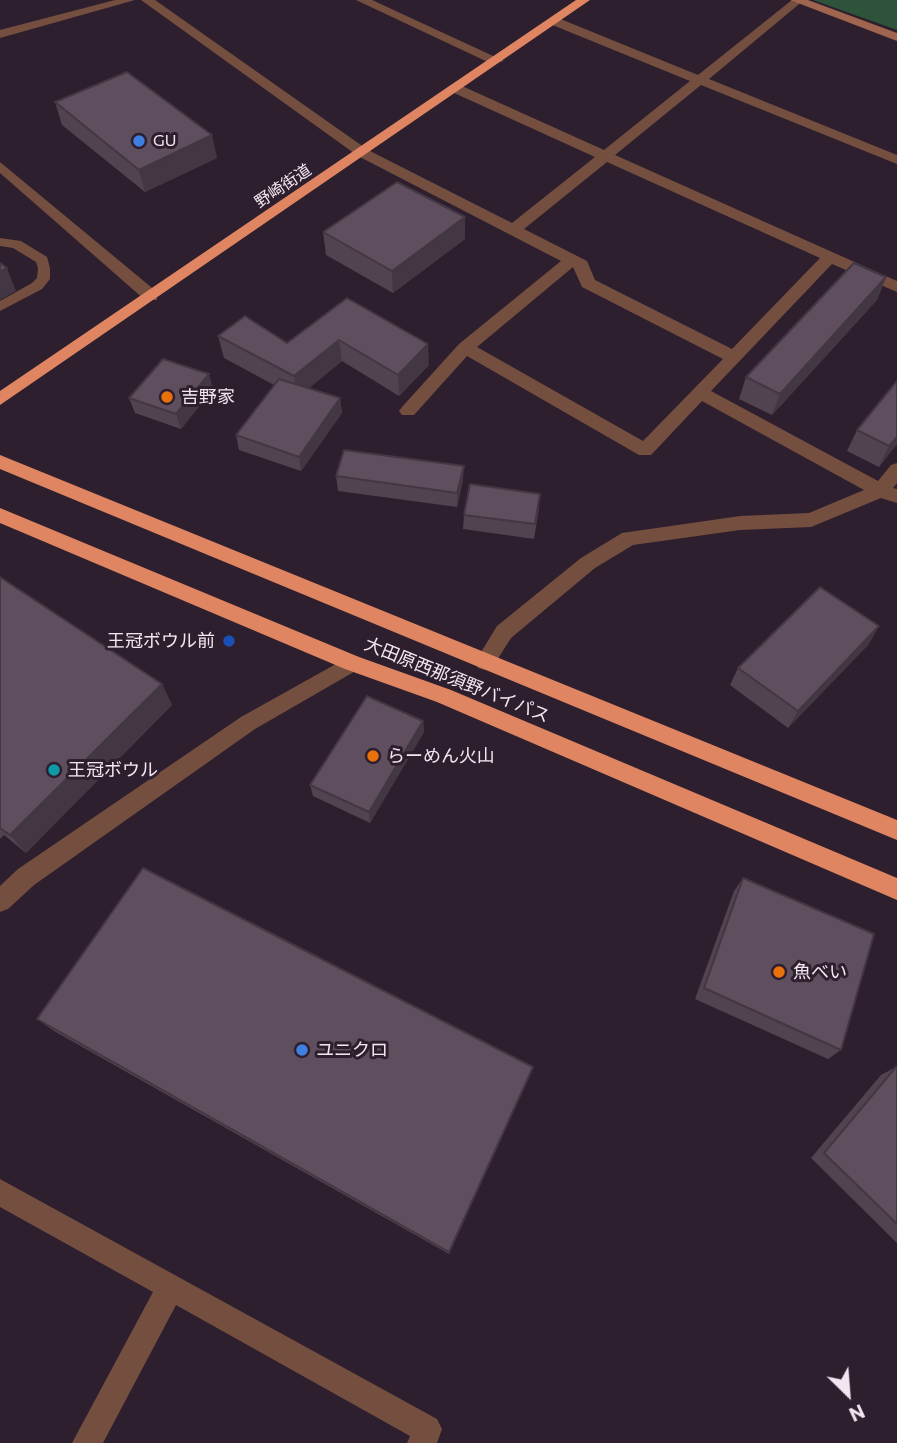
<!DOCTYPE html>
<html>
<head>
<meta charset="utf-8">
<style>
  body { margin:0 }
  #map { position:relative; width:897px; height:1443px; overflow:hidden; background:#2e1f2e; font-family:Commissioner,sans-serif }
  canvas { display:block }
  .north { position:absolute; left:813px; top:1359px; width:70px; height:70px; -webkit-text-stroke:5px #2e1f2e; paint-order:stroke; rotate:155deg; font-size:19px; font-weight:700; line-height:28px; text-align:center; color:#f2e7f1 }
  .north::after { content:''; display:block; margin:auto; width:24px; height:32px; background:#f2e7f1; clip-path:polygon(50% 0,100% 100%,50% 72%,0 100%) }
</style>
</head>
<body>
<div id="map">
<canvas width="897" height="1443"></canvas>
<div class="north">N</div>
</div>
<script>
const context = document.querySelector('canvas').getContext('2d');
context.lineJoin = 'round';
function fill(path, color) { context.fillStyle = color; context.fill(path, 'evenodd'); }
const shape = rows => new Path2D(rows.map(r => 'M' + r).join(''));
function stroke(path, color, width, dash) { context.strokeStyle = color; context.lineWidth = width; context.lineCap = dash ? 'butt' : 'round'; context.setLineDash(dash || []); context.stroke(path); }
function drawText(font, color, halo, rows, align = 'center') {
  context.font = font + ' Commissioner,"Noto Sans JP",sans-serif'; context.lineWidth = 6; context.setLineDash([]); context.textBaseline = 'middle'; context.strokeStyle = halo; context.fillStyle = color; for (const [text, x, y, turn = 0] of rows) {
    context.save(); context.translate(x, y); context.rotate((+turn || 0) * Math.PI / 180); context.textAlign = isNaN(turn) ? turn : align; if (halo) context.strokeText(text, 0, 0); context.fillText(text, 0, 0); context.restore();
  }
}
fill(shape([
  [813,0,897,0,897,30]
]), '#2d543a');
fill(shape([
  [0,238,21,241,47,257,50,268,50,279,42,289,0,311,0,301,32,283,37,278,38,268,36,262,13,248,0,246,0,238]
]), '#744f40');
fill(shape([
  [115,0,135,0,0,38,0,30,115,0],
  [141,0,155,0,368,150,512,223,595,157,452,92,452,86,462,86,604,150,690,81,550,24,550,18,558,18,698,75,792,0,804,0,709,79,897,155,897,164,701,85,615,155,897,281,897,292,832,264,711,391,878,481,891,465,897,463,897,483,893,488,897,489,897,503,881,498,811,527,740,530,633,545,595,568,511,638,492,668,485,670,478,668,475,662,497,626,581,558,622,533,740,516,809,513,864,490,702,401,651,455,639,455,467,356,414,415,402,415,399,411,402,407,459,344,561,261,358,156,141,0],
  [607,162,820,258,732,349,595,280,587,261,524,229,607,162],
  [573,267,582,287,723,359,643,441,477,347,573,267],
  [356,0,372,0,504,61,492,64,356,0],
  [0,162,157,292,157,300,145,300,0,173,0,162],
  [352,655,359,657,362,663,359,669,255,729,34,885,8,909,0,912,0,886,18,869,241,717,352,655],
  [0,1179,437,1419,442,1429,437,1443,407,1443,410,1436,176,1305,103,1443,72,1443,153,1292,0,1207,0,1179]
]), '#744f40');
fill(shape([
  [790,0,808,0,897,33,897,41,790,0]
]), '#9f654e');
fill(shape([
  [576,0,590,0,0,405,0,391,576,0],
  [0,455,897,820,897,840,0,469,0,455],
  [0,508,359,657,451,690,897,878,897,900,437,702,345,669,0,523,0,508]
]), '#e08561');
fill(shape([
  [55,102,217,158,145,192,62,125],
  [465,217,465,239,393,293,326,255,323,232],
  [886,277,877,300,772,415,739,399,746,377],
  [347,298,429,365,399,396,342,361,309,388,340,398,342,413,301,471,239,450,236,435,274,385,224,358,218,336,287,343],
  [213,389,181,429,135,413,129,398],
  [857,430,897,444,879,467,847,451],
  [336,476,463,480,457,507,338,491],
  [539,508,534,539,463,529,464,515],
  [0,577,162,684,172,705,26,853,4,835,0,839],
  [879,626,868,645,788,728,730,685,738,668],
  [423,721,424,732,370,823,313,796,310,785],
  [743,878,841,1050,828,1059,695,999,734,891],
  [37,1019,529,1077,449,1254,54,1031],
  [896,1067,897,1068,897,1243,811,1158,881,1075]
]), '#524351');
fill(shape([
  [212,135,217,158,145,192,139,170],
  [465,217,465,239,393,293,392,271],
  [7,268,16,291,0,300,0,272],
  [886,277,877,300,772,415,780,394],
  [339,340,342,361,297,398,294,376],
  [428,344,429,365,399,396,398,375],
  [209,374,213,389,181,429,176,414],
  [340,398,342,413,301,471,299,457],
  [897,437,897,444,879,467,889,446],
  [464,466,463,480,457,507,457,493],
  [879,626,868,645,788,728,798,711],
  [162,684,172,705,26,853,10,835],
  [423,721,424,732,370,823,369,812],
  [533,1067,529,1077,449,1254,449,1252]
]), '#423742');
const building = shape([
  [127,72,212,135,139,170,55,102,127,72],
  [397,182,465,217,392,271,323,232,397,182],
  [0,263,7,268,0,272,0,263],
  [854,263,886,277,780,394,746,377,854,263],
  [347,298,428,344,398,375,339,340,294,376,218,336,245,316,287,343,347,298],
  [163,359,209,374,176,414,129,398,163,359],
  [279,379,340,398,299,457,236,435,279,379],
  [897,381,897,437,889,446,857,430,897,381],
  [344,450,464,466,457,493,336,476,344,450],
  [470,484,540,494,535,524,464,515,470,484],
  [0,577,162,684,10,835,0,828,0,577],
  [820,587,879,626,798,711,738,668,820,587],
  [367,696,423,721,369,812,310,785,367,696],
  [143,868,533,1067,449,1252,37,1019,143,868],
  [743,878,874,934,841,1050,704,988,743,878],
  [896,1067,897,1068,897,1224,824,1153,896,1067]
]);
fill(building, '#5f4e5e');
stroke(building, '#423742', 2);
for (const [x, y, r, color] of [
  [139,141,7,"#3f7fe0"],
  [167,397,7,"#e8710a"],
  [229,641,7,"#1a4fb4"],
  [373,756,7,"#e8710a"],
  [54,770,7,"#0f9aa8"],
  [779,972,7,"#e8710a"],
  [302,1050,7,"#3f7fe0"]
]) { const dot = new Path2D(); dot.arc(x, y, r, 0, 2 * Math.PI); context.fillStyle = color; context.fill(dot); stroke(dot, '#2e1f2e', 2.5); }
drawText('16px', '#f2e7f1', '#2e1f2e', [
  ["GU",153,141]
], 'left');
drawText('16px', '#f2e7f1', '#2e1f2e', [
  ["野崎街道",283,186,-34]
]);
drawText('18px', '#f2e7f1', '#2e1f2e', [
  ["吉野家",181,397],
  ["王冠ボウル前",215,641,"right"],
  ["らーめん火山",387,756],
  ["王冠ボウル",68,770],
  ["魚べい",793,972],
  ["ユニクロ",316,1050]
], 'left');
drawText('18px', '#f2e7f1', '#2e1f2e', [
  ["大田原西那須野バイパス",457,680,22]
]);
</script>
</body>
</html>
